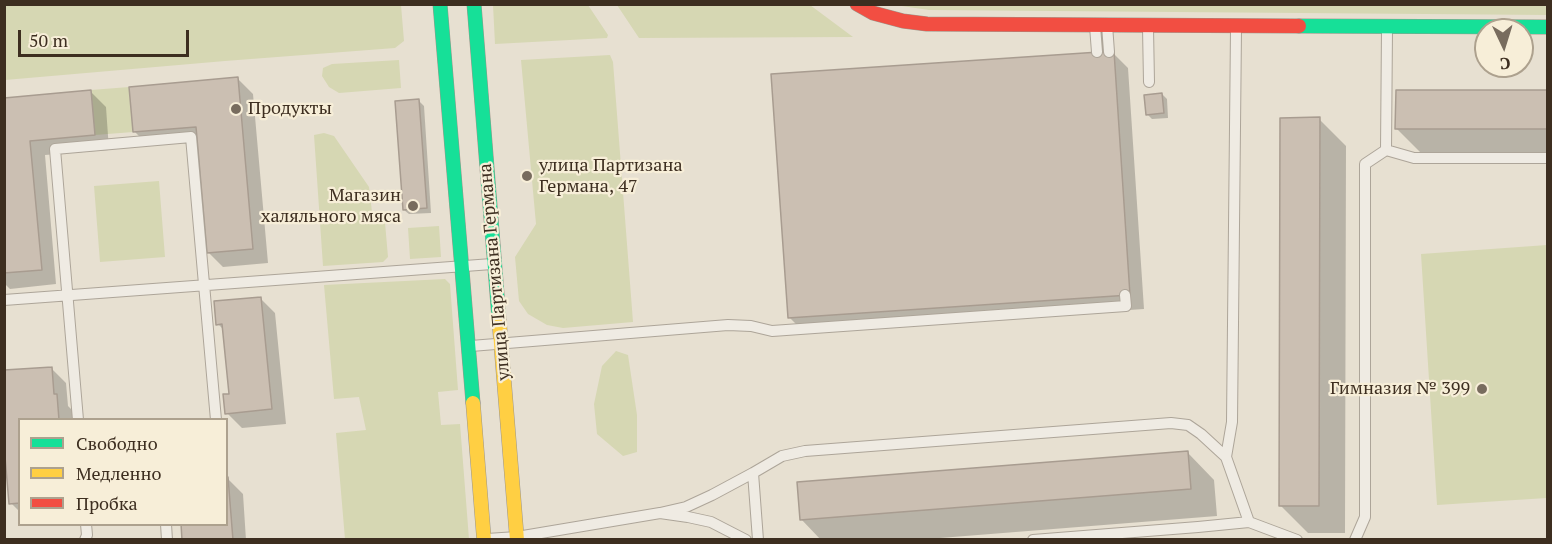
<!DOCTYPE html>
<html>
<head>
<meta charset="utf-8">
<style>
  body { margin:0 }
  #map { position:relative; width:1552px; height:544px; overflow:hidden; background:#e7e0d1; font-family:"PT Serif",serif }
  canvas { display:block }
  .frame { position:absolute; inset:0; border:6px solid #3d2e20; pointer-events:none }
  .legend { position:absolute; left:18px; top:418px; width:210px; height:108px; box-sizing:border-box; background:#f7eed8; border:2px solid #ada18e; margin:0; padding:8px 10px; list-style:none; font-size:18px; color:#3d2e20 }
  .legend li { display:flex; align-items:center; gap:12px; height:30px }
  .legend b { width:30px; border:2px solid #ada18e }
  .north { position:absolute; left:1474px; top:18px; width:60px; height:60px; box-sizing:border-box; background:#f7eed8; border:2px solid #ada18e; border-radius:50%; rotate:176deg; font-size:16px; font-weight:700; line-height:24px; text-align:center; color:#3d2e20 }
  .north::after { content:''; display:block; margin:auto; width:21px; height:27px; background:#786c5e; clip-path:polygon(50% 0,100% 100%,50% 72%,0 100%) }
  .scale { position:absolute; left:18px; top:30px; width:171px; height:27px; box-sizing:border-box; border:3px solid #3d2e20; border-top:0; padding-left:8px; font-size:18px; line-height:21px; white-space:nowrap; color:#3d2e20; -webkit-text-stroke:4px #f7eed8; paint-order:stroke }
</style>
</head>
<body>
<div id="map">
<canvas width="1552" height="544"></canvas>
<div class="frame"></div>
<ul class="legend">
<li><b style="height:8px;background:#16e098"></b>Свободно</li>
<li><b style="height:8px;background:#ffcf43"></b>Медленно</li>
<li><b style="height:8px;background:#f24e42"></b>Пробка</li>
</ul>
<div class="north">С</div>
<div class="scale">50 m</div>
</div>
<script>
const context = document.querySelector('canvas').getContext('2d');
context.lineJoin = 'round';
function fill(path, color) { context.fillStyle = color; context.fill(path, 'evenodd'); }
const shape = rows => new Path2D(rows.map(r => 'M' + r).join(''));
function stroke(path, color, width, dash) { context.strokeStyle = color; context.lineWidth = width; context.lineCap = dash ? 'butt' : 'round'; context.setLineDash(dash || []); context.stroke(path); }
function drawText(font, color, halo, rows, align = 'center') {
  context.font = font + ' "PT Serif",serif'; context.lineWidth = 4.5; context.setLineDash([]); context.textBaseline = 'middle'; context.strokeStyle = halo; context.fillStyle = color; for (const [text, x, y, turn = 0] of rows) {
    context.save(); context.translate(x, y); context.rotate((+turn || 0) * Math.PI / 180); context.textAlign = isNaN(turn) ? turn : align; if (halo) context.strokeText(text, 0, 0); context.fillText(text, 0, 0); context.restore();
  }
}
fill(shape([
  [5,4,401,5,404,41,395,48,225,61,5,80],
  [1547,4,1548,15,929,10,895,5],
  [493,5,588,5,608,35,607,38,495,44],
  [617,5,810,5,853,37,639,38],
  [610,55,613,62,633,322,563,328,547,325,528,314,519,301,515,257,536,224,521,60],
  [399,60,401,88,339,93,329,87,322,76,323,68,332,64],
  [129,87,133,132,95,135,91,90],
  [324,133,334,136,369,187,372,212,384,211,388,257,383,262,323,266,314,135],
  [159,181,165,257,100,262,94,186],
  [439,226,441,257,410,259,408,228],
  [1547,245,1547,498,1437,505,1421,254],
  [445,279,450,284,458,390,438,392,441,425,460,424,469,539,345,539,336,433,366,430,359,397,334,399,324,285],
  [616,351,628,355,637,415,637,452,623,456,597,434,594,404,602,366]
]), '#d6d7b3');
fill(shape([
  [1113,53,1128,68,1144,309,804,332,789,317],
  [238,79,253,94,268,263,223,267,208,252,198,142,149,146,134,131],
  [1548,91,1548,156,1424,156,1397,129],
  [91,92,106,107,109,150,45,155,56,284,10,289,4,283,4,100],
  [1162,94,1167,99,1168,118,1152,119,1147,114],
  [419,101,424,106,431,213,409,214,404,210],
  [1319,119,1346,146,1345,533,1308,533,1281,506],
  [260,298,275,313,286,424,242,428,227,413,230,395,224,330,218,324],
  [51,368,66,383,68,406,72,410,72,420,20,420,20,512,11,503,4,425],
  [1188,453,1214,480,1217,516,915,540,821,540,801,519],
  [228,479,243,494,246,540,184,540,226,524]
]), '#0003');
const building = shape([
  [1114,51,1130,295,788,318,771,74,1114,51],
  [238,77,253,249,207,253,196,127,133,132,129,87,238,77],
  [91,90,95,135,30,141,42,270,4,273,4,98,91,90],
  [1396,90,1548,90,1548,129,1395,129,1396,90],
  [1162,93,1164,113,1146,115,1144,95,1162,93],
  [419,99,427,208,403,210,395,101,419,99],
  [1320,117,1319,506,1279,506,1280,118,1320,117],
  [261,297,272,409,225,414,223,394,229,394,222,324,216,325,214,301,261,297],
  [52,367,54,394,57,394,59,420,20,420,20,503,9,504,4,445,4,370,52,367],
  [1188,451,1191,489,800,520,797,482,1188,451],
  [226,477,228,477,233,540,182,540,181,524,226,524,226,477]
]);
fill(building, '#cbbfb2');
stroke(building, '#a89c90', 1.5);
const lane = shape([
  [1107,25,1109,52],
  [1095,26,1097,52],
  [1148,28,1149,82],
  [1236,29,1232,422,1226,457,1249,522],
  [1386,150,1414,158,1548,158],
  [4,300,492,264],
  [471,346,728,325,751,326,772,331,1126,306,1125,295],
  [78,420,55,149,191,137,216,420],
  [753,473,758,540],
  [660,513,686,507,712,495,753,473,782,456,805,451,1171,423,1188,425,1201,434,1226,457],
  [166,524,167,540],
  [487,539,517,537,660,513,688,517,711,522,746,540],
  [85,540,87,535,86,524],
  [1033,540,1198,527,1249,522,1297,540],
  [1355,540,1365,517,1365,164,1386,150,1387,29]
]);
const fast = shape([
  [440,4,473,403],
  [474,4,499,319],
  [1299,26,1548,27]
]);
const slow = shape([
  [499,319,517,540],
  [473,403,484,540]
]);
const jam = shape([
  [857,4,873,13,903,21,927,24,1299,26]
]);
stroke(lane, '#ada599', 12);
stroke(fast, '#9c958a', 15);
stroke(slow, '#9c958a', 15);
stroke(jam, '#9c958a', 15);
stroke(lane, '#efebe3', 10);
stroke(fast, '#16e098', 14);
stroke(slow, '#ffcf43', 14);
stroke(jam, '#f24e42', 14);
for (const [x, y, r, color] of [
  [236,109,6,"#786c5e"],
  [527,176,6,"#786c5e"],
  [413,206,6,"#786c5e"],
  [1482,389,6,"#786c5e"]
]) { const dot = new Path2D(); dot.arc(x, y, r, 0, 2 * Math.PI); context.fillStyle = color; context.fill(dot); stroke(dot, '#f7eed8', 2); }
drawText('18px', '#3d2e20', '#f7eed8', [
  ["Продукты",248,109],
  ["улица Партизана",539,166],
  ["Германа, 47",539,187],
  ["Магазин",401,196,"right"],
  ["халяльного мяса",401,217,"right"],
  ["Гимназия № 399",1470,389,"right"]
], 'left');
drawText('18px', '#3d2e20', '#f7eed8', [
  ["улица Партизана Германа",495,272,-95]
]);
</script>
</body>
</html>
